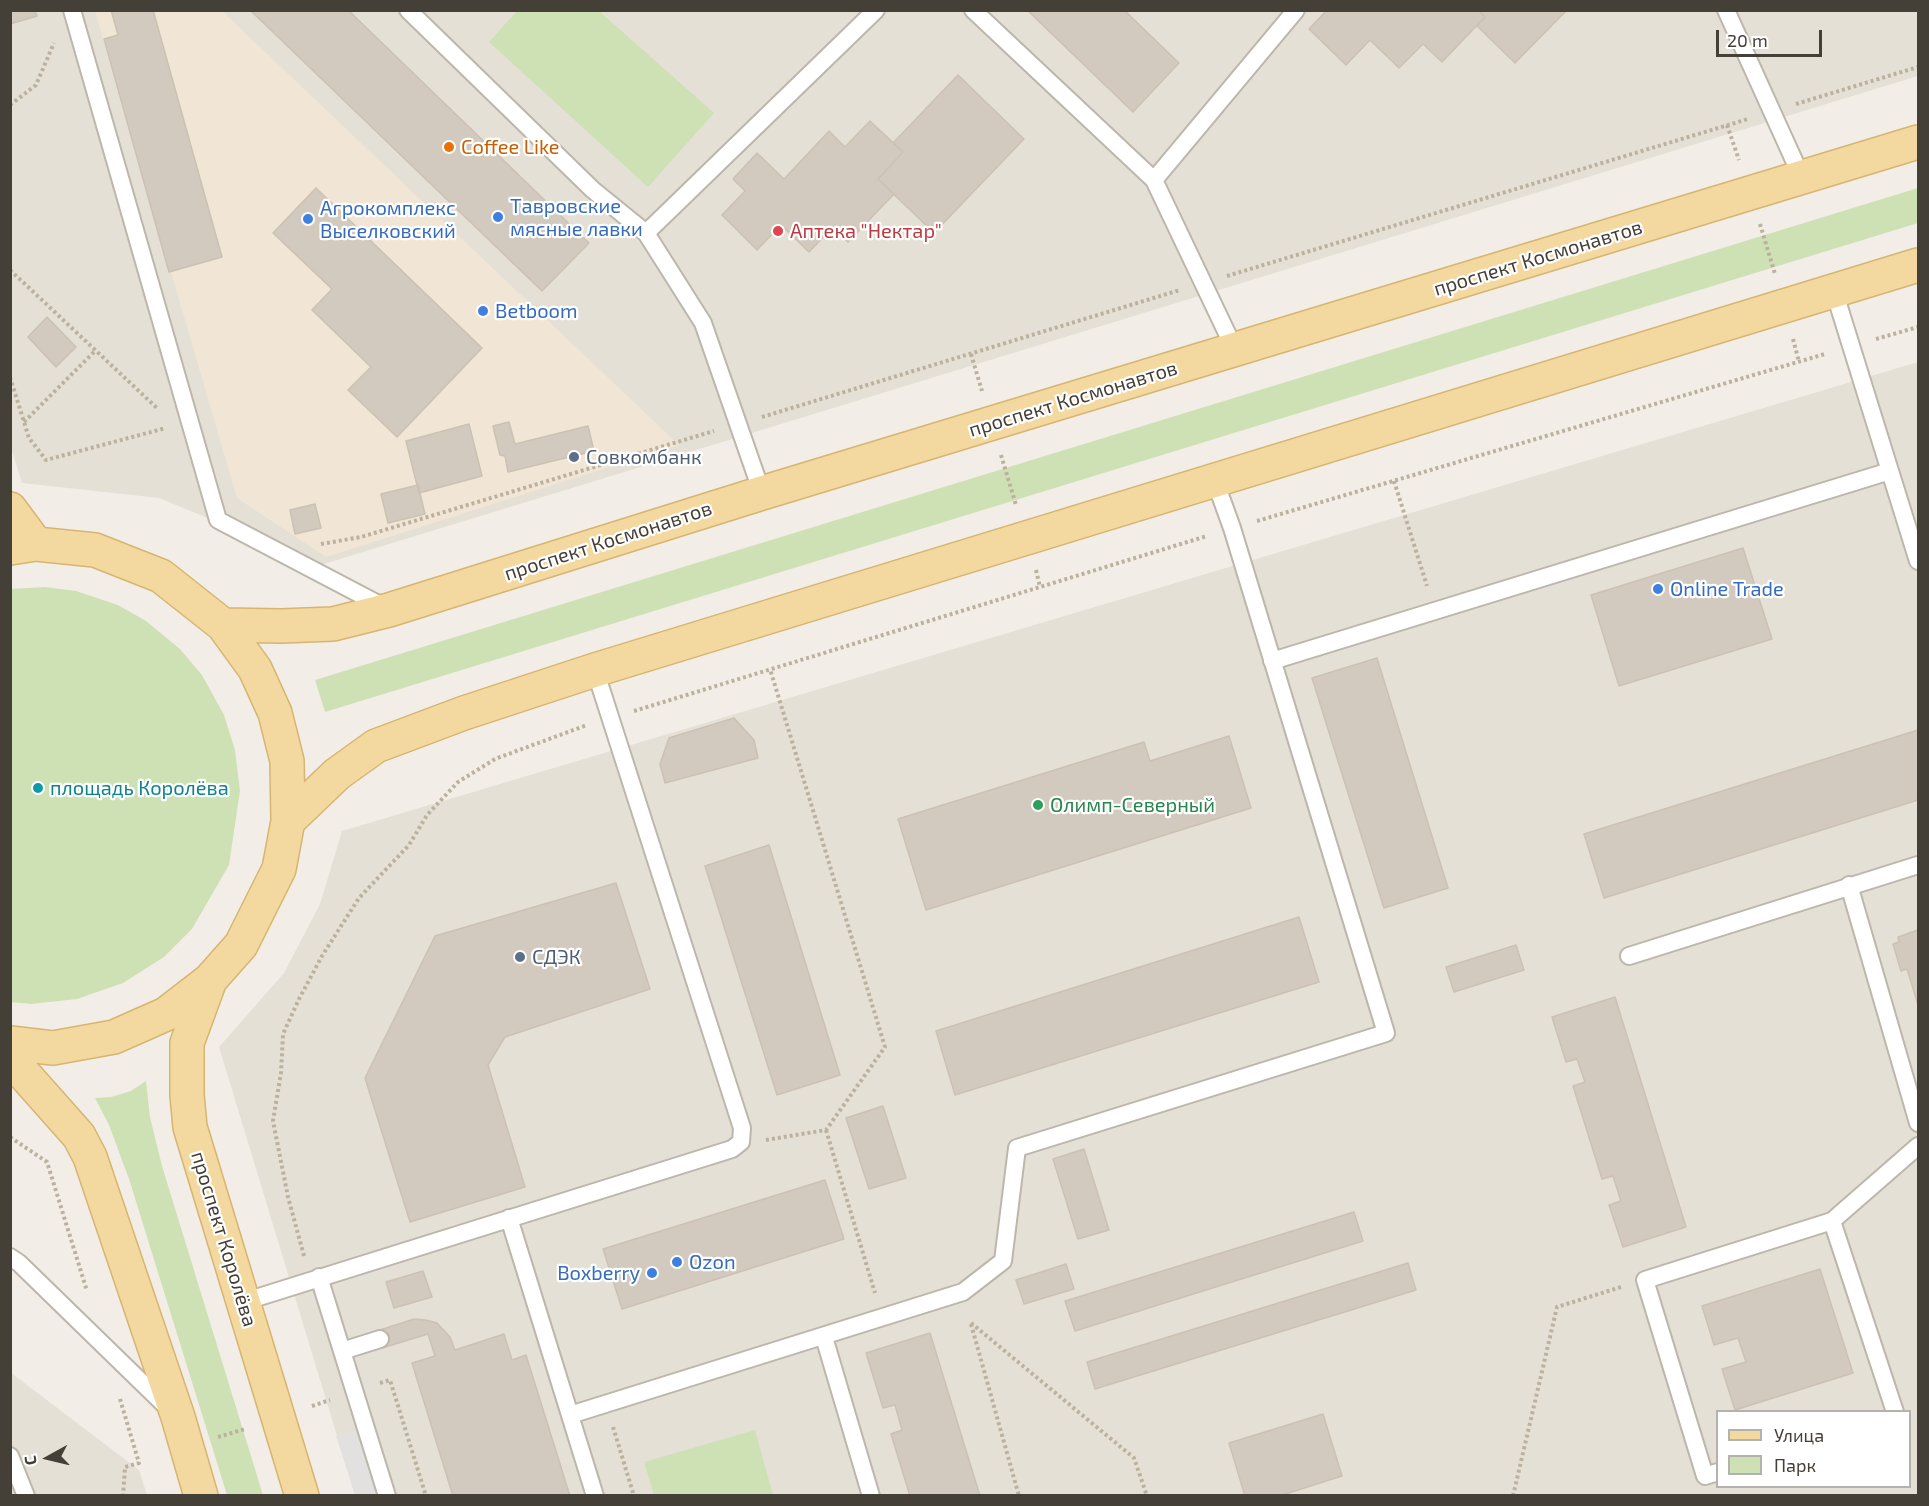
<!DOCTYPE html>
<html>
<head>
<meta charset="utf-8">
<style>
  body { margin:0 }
  #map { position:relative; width:1929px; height:1506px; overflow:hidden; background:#f2eee7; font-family:"Exo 2",sans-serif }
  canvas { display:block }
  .frame { position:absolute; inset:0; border:12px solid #443f37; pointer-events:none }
  .legend { position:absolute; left:1716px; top:1410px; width:195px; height:78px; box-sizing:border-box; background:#fff; border:2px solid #b4b2af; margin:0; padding:8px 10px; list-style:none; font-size:18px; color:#443f37 }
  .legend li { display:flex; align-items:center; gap:12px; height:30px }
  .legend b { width:30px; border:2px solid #b4b2af }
  .north { position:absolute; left:18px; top:1428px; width:60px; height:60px; -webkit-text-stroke:4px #fff; paint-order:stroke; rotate:262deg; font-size:16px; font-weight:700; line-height:24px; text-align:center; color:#443f37 }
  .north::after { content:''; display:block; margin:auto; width:21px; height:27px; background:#443f37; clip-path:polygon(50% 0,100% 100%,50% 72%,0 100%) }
  .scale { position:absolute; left:1716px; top:30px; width:106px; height:27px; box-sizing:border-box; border:3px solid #443f37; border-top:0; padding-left:8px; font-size:18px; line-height:21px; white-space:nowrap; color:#443f37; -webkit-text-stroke:4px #fff; paint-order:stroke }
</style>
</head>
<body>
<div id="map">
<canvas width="1929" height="1506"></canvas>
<div class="frame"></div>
<ul class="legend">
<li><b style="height:8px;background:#f3d99f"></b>Улица</li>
<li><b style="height:16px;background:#cee1b5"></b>Парк</li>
</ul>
<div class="north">С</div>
<div class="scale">20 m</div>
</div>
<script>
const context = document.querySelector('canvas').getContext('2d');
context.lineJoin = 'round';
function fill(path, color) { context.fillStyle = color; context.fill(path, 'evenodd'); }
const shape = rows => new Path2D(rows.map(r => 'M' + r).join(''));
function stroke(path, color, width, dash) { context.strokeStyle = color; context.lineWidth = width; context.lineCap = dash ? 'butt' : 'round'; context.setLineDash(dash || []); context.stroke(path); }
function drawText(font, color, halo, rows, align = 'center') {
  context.font = font + ' "Exo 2",sans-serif'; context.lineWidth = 4.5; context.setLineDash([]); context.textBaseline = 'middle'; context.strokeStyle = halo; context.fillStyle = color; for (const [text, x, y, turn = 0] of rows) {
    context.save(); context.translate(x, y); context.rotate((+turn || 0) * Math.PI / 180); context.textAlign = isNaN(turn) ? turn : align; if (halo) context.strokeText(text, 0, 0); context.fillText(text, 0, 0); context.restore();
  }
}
fill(shape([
  [1918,10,1918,76,301,571,232,528,159,498,22,483,10,445,10,11],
  [1918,362,1918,1495,355,1495,219,1047,284,973,320,904,342,831],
  [1718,1412,1910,1412,1910,1486,1718,1486],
  [10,1372,139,1470,147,1495,11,1495]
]), '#e5e0d6');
fill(shape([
  [95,11,222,11,679,445,326,557,237,498]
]), '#f1e5d5');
fill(shape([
  [517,11,599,11,714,113,648,187,489,42],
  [1918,188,1918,223,325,712,315,680],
  [45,587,76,591,118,605,146,621,180,649,202,675,224,715,235,750,240,791,229,865,192,929,164,957,123,983,77,999,31,1004,10,1002,10,589],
  [146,1081,150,1117,162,1166,263,1495,227,1495,129,1179,109,1125,95,1098,111,1097,131,1091],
  [755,1430,773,1495,654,1495,644,1462]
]), '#cee1b5');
fill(shape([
  [359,1430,379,1495,355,1495,336,1436]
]), '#e3e1df');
const building = shape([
  [10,10,35,10,37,16,10,24,10,10],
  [111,10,153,10,222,257,169,272,104,39,118,35,111,10],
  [250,10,348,10,589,243,542,291,250,10],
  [1027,10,1124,10,1179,63,1133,112,1027,10],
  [1327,10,1478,10,1485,17,1442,62,1423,44,1399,68,1370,40,1346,65,1309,29,1327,10],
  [1478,10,1567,10,1515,63,1477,26,1485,17,1478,10],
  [958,75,1024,139,934,233,878,179,903,152,893,143,958,75],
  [870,121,903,152,878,179,894,194,848,242,833,227,809,252,781,225,757,250,722,215,745,191,733,179,757,153,784,179,829,131,845,147,870,121],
  [316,188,482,348,397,437,348,390,371,367,312,310,332,289,273,233,316,188],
  [47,317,76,347,56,367,28,337,47,317],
  [509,422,515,444,588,426,594,451,508,472,505,456,500,455,493,426,509,422],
  [469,424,482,476,419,493,406,441,469,424],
  [418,485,425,514,388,523,381,494,418,485],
  [315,504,321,528,295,534,290,510,315,504],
  [1743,548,1772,639,1619,686,1591,595,1743,548],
  [1377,658,1448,888,1384,908,1312,678,1377,658],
  [734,718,754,740,758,758,665,783,660,764,669,738,734,718],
  [1918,730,1918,800,1604,898,1584,834,1918,730],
  [1229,736,1251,808,926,910,898,819,1144,742,1150,761,1229,736],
  [769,845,840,1075,777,1095,705,866,769,845],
  [616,883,650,989,505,1037,488,1065,525,1187,410,1222,365,1078,435,936,616,883],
  [1299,917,1319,982,955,1095,936,1031,1299,917],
  [1918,930,1918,1005,1907,969,1901,971,1893,944,1899,942,1898,937,1918,930],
  [1516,945,1524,970,1454,992,1446,967,1516,945],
  [1615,997,1686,1227,1623,1247,1609,1205,1621,1201,1613,1176,1602,1179,1573,1086,1585,1082,1577,1059,1566,1062,1552,1017,1615,997],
  [883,1106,906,1178,869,1189,846,1118,883,1106],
  [1084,1149,1109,1230,1078,1239,1053,1159,1084,1149],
  [825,1180,844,1239,622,1309,603,1249,825,1180],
  [1354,1212,1363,1241,1075,1331,1065,1301,1354,1212],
  [1408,1263,1416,1290,1095,1389,1087,1362,1408,1263],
  [1066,1264,1074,1289,1024,1304,1016,1280,1066,1264],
  [1820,1269,1853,1373,1735,1410,1722,1369,1746,1362,1738,1338,1714,1345,1702,1306,1820,1269],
  [423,1271,432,1297,394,1308,386,1282,423,1271],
  [414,1319,426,1320,437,1323,450,1337,455,1350,504,1334,512,1360,526,1355,570,1496,453,1496,412,1363,435,1356,428,1334,382,1348,377,1331,414,1319],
  [930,1333,980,1496,910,1496,891,1434,902,1430,895,1405,883,1408,866,1353,930,1333],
  [1323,1414,1342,1476,1279,1496,1245,1496,1229,1443,1323,1414]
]);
fill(building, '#d2cabe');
stroke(building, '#ccc1b2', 1.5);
const lane = shape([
  [72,10,218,520,386,608],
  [408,10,593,190,646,233,703,323,762,493],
  [973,10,1154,180,1235,350],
  [1726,10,1802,178],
  [1154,180,1296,10],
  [646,233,876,10],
  [1834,291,1918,561],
  [1272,661,1890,471],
  [1849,885,1918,1123],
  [1629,956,1918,865],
  [509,1218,595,1496],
  [1832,1221,1895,1412],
  [10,1257,19,1263,168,1408],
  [319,1277,387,1496],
  [243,1302,732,1149,741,1142,742,1128,595,670],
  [824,1337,871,1496],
  [342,1351,380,1339],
  [570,1415,963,1292,1003,1261,1017,1148,1386,1033,1232,528,1215,481],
  [10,1456,26,1496],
  [1718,1472,1705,1476,1645,1280,1832,1221,1918,1146]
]);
const primary = shape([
  [10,509,36,544],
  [10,548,36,544,95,550,161,576,223,625,255,669,275,713,287,761,288,821,279,869,241,945,210,980,166,1014,114,1037,53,1048,10,1043],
  [223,625,281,626,333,624,389,610,762,493,1918,142],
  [288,821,337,774,376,746,464,713,595,670,1918,265],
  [210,980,187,1043,187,1095,190,1127,302,1496],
  [10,1066,24,1074,79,1136,90,1157,178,1417,201,1496]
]);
stroke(lane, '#bcb6ab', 20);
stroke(primary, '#d6b571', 36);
stroke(shape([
  [1796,104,1918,67],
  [10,105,36,85,54,43],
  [1727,125,1739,160],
  [1760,224,1775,274],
  [10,270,158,409],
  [1227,276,1748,119],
  [1793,339,1799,362],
  [1876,339,1918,327],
  [971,354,982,391],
  [10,377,29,438,46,460,166,428],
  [762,417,1180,290],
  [24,422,96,350],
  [1001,455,1016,505],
  [1394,481,1427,586],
  [1257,521,1825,354],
  [321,544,361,537,714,431],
  [1036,570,1040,587],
  [634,711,1207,536],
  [826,1130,875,1293],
  [10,1137,47,1162,87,1291],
  [766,1140,826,1130,885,1047,770,669],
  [304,1256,288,1197,273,1121,281,1073,283,1034,299,999,322,956,359,898,409,845,427,815,458,782,495,759,587,725],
  [971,1323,1134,1458,1147,1496],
  [971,1324,1019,1496],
  [380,1383,390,1380,426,1496],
  [120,1399,139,1463,125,1467,123,1496],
  [312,1406,330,1400],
  [613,1427,634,1496],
  [218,1437,245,1429],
  [1513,1496,1557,1307,1621,1287]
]), '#bcb19e', 4, [3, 3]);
stroke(lane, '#fff', 16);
stroke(primary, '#f3d99f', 33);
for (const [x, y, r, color] of [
  [449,147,6,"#e8710a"],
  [498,217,6,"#3f7fe0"],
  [308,219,6,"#3f7fe0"],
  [778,231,6,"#e0444e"],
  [483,311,6,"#3f7fe0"],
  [574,457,6,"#5c6f8a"],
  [1658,589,6,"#3f7fe0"],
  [38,788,6,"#0f9aa8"],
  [1038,805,6,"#2e9e5b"],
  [520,957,6,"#5c6f8a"],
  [677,1262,6,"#3f7fe0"],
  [652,1273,6,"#3f7fe0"]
]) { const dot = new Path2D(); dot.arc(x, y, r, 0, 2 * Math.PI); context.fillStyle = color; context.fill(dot); stroke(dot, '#fff', 2); }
drawText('20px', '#c56008', '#fff', [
  ["Coffee Like",461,147]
], 'left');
drawText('20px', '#366cbe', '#fff', [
  ["Тавровские",510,206],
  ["мясные лавки",510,229],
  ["Агрокомплекс",320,208],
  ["Выселковский",320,231],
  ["Betboom",495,311],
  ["Online Trade",1670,589],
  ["Ozon",689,1262],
  ["Boxberry",640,1273,"right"]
], 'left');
drawText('20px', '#be3a42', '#fff', [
  ["Аптека \"Нектар\"",790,231]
], 'left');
drawText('20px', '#443f37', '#fff', [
  ["проспект Космонавтов",1538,258,-17],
  ["проспект Космонавтов",1073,399,-17],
  ["проспект Космонавтов",608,541,-18],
  ["проспект Королёва",224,1239,73]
]);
drawText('20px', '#4e5e75', '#fff', [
  ["Совкомбанк",586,457],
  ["СДЭК",532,957]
], 'left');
drawText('20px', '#0d838f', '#fff', [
  ["площадь Королёва",50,788]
], 'left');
drawText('20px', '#27864d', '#fff', [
  ["Олимп-Северный",1050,805]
], 'left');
</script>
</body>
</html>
